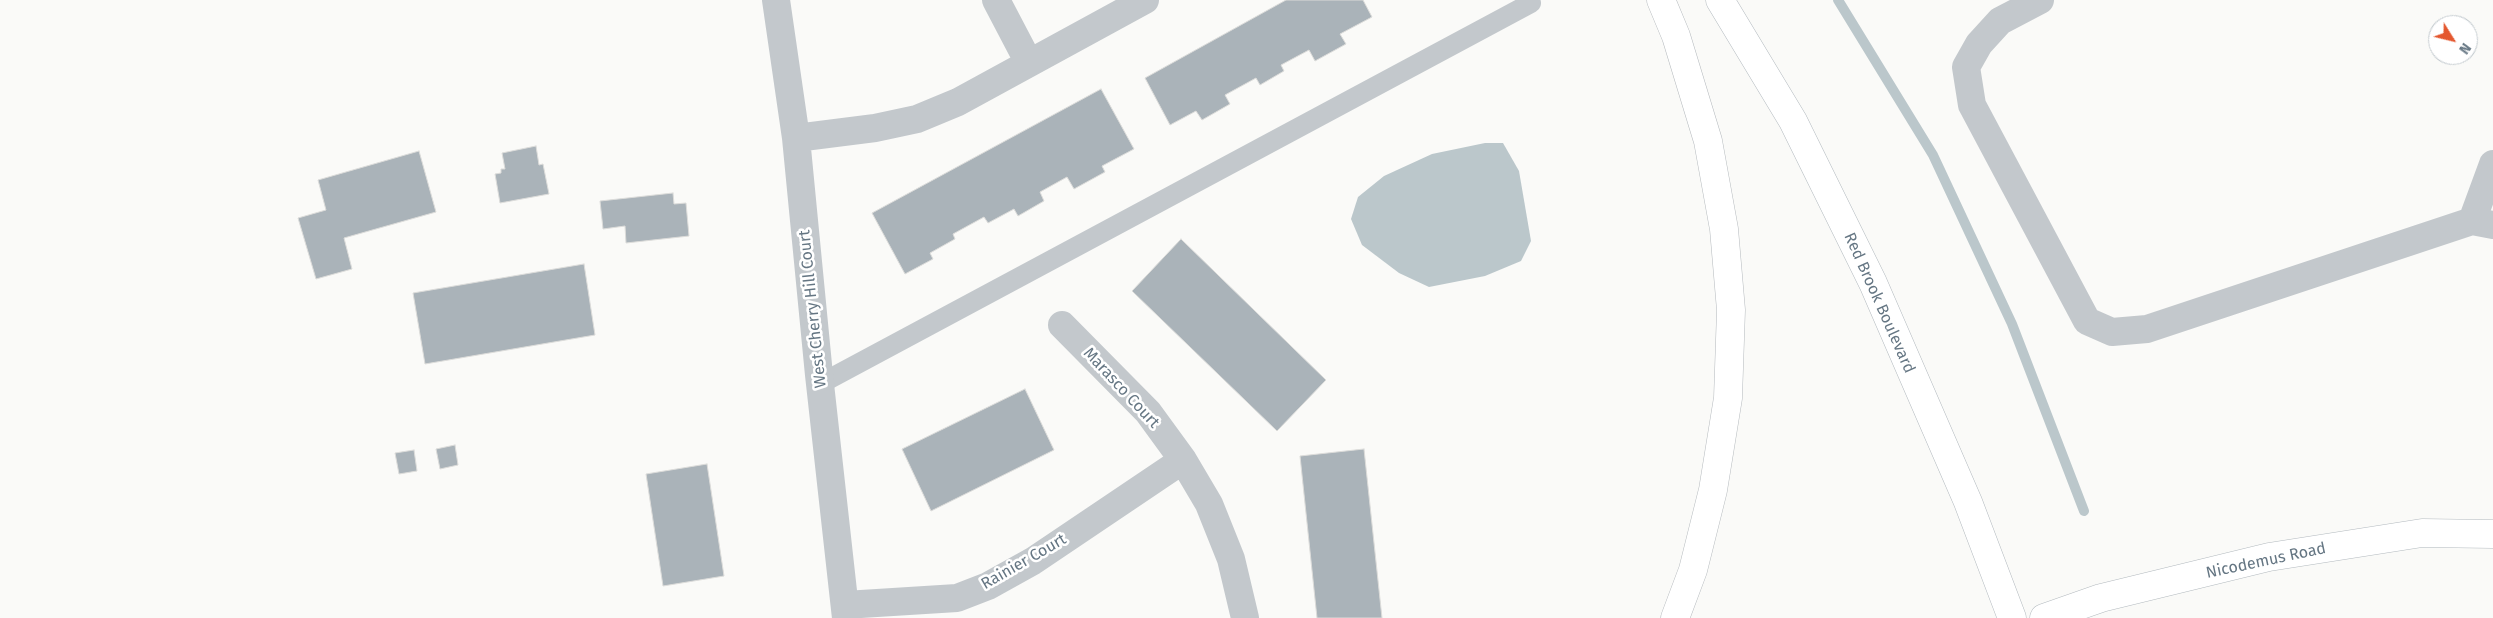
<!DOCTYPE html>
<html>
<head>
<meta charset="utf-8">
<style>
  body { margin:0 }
  #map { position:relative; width:2493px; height:618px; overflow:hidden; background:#fafaf8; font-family:"Fira Sans",sans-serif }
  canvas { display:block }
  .north { position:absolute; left:2428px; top:15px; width:50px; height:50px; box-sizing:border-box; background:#fff; border:1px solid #c1c8cd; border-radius:50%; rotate:126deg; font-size:14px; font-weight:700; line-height:20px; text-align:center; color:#657683 }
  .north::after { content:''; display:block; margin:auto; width:18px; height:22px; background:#e4572e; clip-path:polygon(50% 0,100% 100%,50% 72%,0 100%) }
</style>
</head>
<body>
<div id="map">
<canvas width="2493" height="618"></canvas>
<div class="north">N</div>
</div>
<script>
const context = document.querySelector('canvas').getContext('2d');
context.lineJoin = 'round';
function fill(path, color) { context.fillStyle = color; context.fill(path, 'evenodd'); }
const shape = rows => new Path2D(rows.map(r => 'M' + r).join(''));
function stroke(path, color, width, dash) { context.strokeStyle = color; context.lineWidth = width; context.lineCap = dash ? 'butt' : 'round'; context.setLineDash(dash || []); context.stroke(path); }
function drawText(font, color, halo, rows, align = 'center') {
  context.font = font + ' "Fira Sans",sans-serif'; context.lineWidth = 5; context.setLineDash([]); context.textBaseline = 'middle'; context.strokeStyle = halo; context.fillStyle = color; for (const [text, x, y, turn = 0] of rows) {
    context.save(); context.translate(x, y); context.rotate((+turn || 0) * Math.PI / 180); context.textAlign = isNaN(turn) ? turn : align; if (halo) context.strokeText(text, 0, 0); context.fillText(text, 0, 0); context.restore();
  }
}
fill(shape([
  [1485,143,1503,143,1519,171,1531,241,1521,261,1485,276,1429,287,1399,273,1362,245,1351,219,1358,197,1384,176,1432,154]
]), '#bbc7cb');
stroke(shape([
  [1838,0,1933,155,2012,324,2084,511]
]), '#bbc7cb', 10);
const building = shape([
  [1286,0,1363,0,1372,17,1340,34,1346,44,1315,61,1309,50,1281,65,1284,71,1260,85,1256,78,1225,95,1230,104,1202,120,1196,111,1170,125,1145,78,1286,0],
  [1101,89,1134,149,1102,166,1105,172,1074,189,1067,177,1040,192,1044,201,1018,216,1014,209,988,223,984,217,953,234,955,239,930,253,933,259,905,274,872,213,1101,89],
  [536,146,539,165,543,164,549,194,500,203,495,174,501,173,501,169,505,169,502,153,536,146],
  [419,151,436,212,344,238,352,269,316,279,298,218,326,210,318,180,419,151],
  [673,193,674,204,686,203,689,236,626,243,625,226,603,229,600,201,673,193],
  [1181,239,1326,380,1277,431,1132,291,1181,239],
  [584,264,595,335,425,364,413,293,584,264],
  [1025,389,1054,450,931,511,902,449,1025,389],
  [455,445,458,465,440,469,436,449,455,445],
  [1364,449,1382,618,1317,618,1300,456,1364,449],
  [414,450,417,471,399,474,395,453,414,450],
  [707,464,724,576,663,586,646,474,707,464]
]);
fill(building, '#aab3b9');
stroke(building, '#dcdcda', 1);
const secondary = shape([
  [1720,0,1793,121,1873,283,1968,502,2012,618],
  [2044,618,2101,598,2269,557,2422,533,2493,534]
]);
const motorway = shape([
  [1661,0,1676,36,1708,141,1724,229,1731,310,1728,398,1713,490,1693,570,1675,618]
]);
stroke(secondary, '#b3babf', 29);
stroke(motorway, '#b4b9bd', 29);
stroke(shape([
  [820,384,1531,3]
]), '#c3c8cc', 20);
stroke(shape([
  [776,0,796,138,819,375,846,618],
  [996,0,1029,63],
  [2040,0,2000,21,1979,44,1966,67,1972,105,2087,321,2112,332,2147,329,2472,221,2493,225],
  [796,138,875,128,917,119,958,102,1145,0],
  [2472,221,2493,164],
  [1062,325,1148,412,1183,460,1209,504,1231,559,1245,618],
  [845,605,957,598,988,586,1033,561,1183,460]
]), '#c3c8cc', 28);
stroke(secondary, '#fff', 28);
stroke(motorway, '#fff', 28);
drawText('16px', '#657683', '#fff', [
  ["Red Brook Boulevard",1879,303,66],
  ["West Cherry Hill Court",813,309,-96],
  ["Marasco Court",1121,388,47],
  ["Nicodemus Road",2266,561,-12],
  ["Rainier Court",1024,562,-30]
]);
</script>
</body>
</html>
